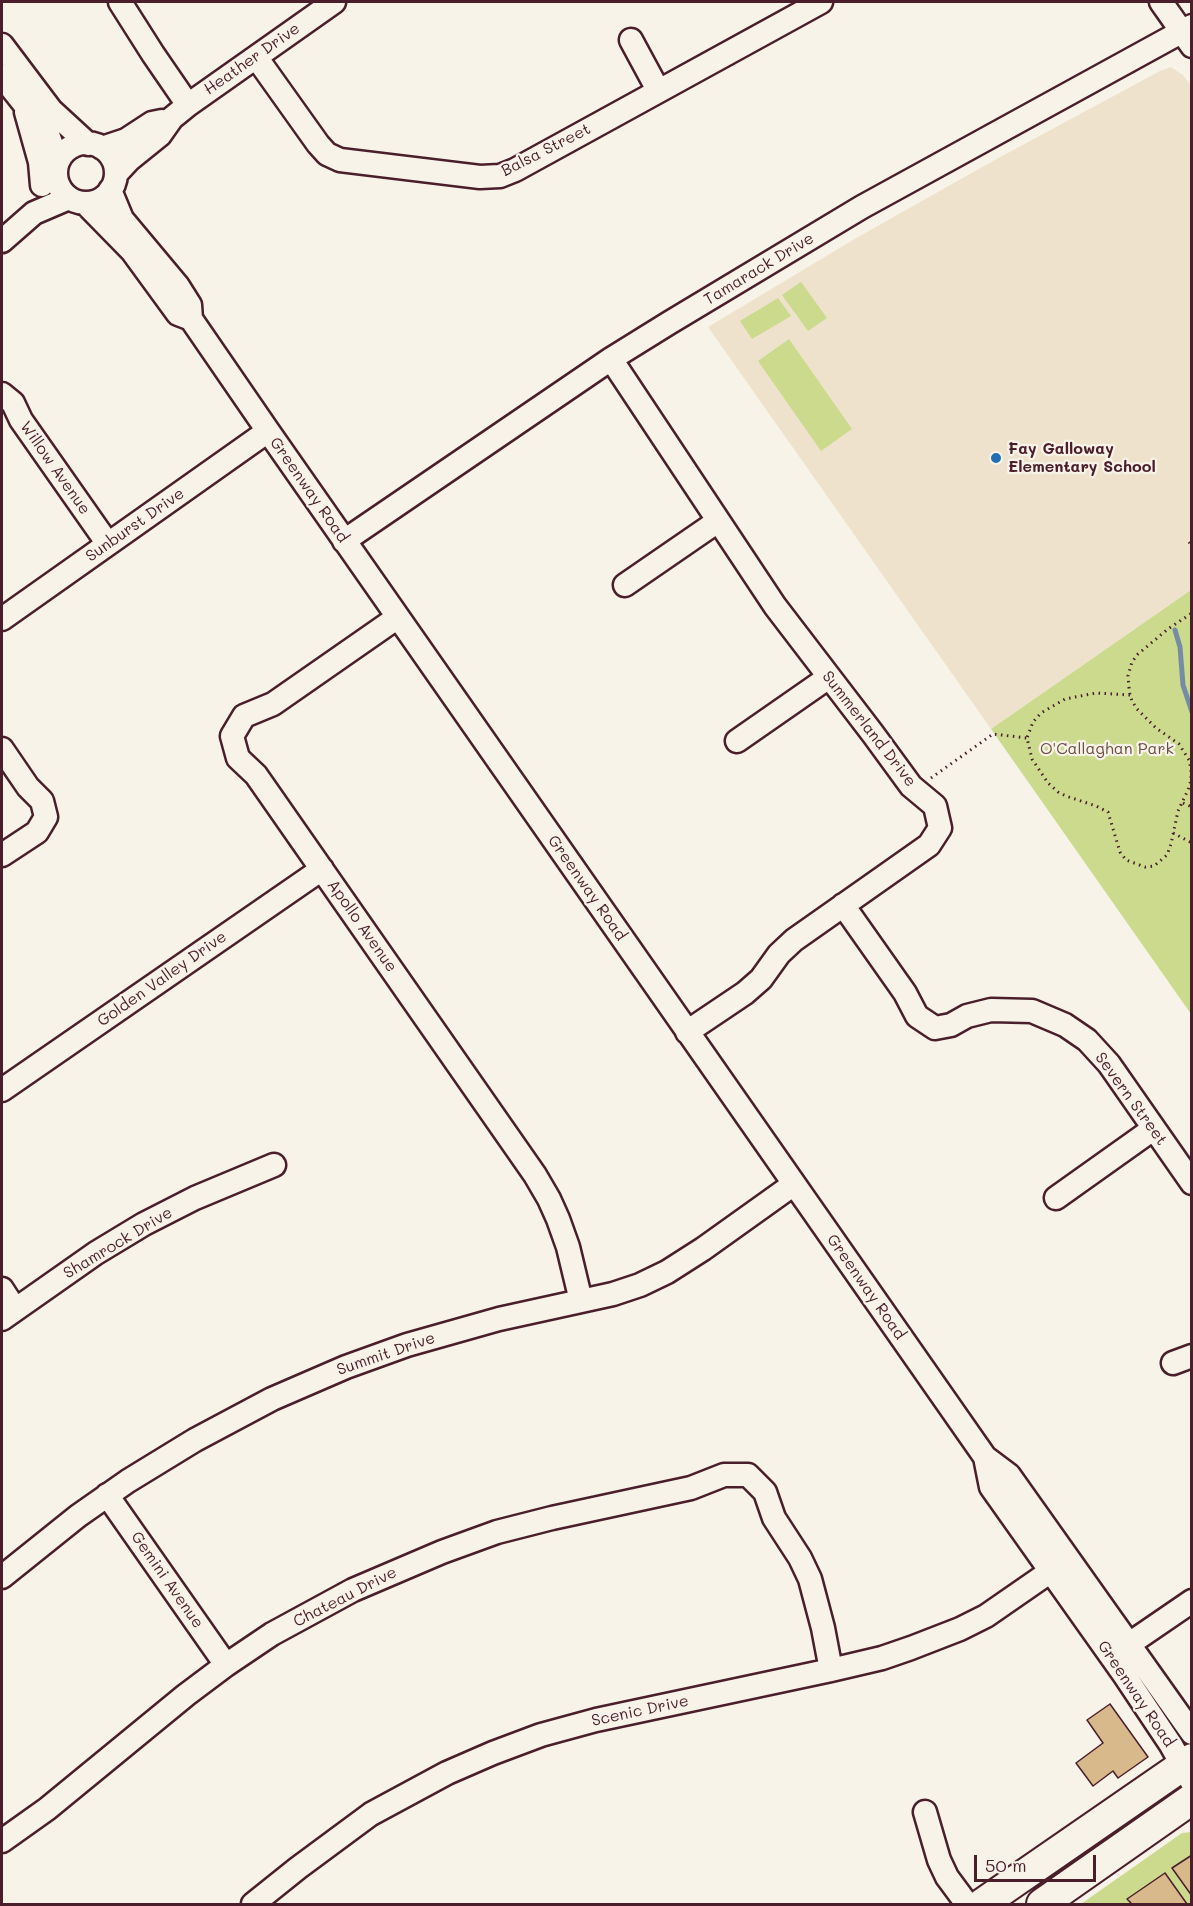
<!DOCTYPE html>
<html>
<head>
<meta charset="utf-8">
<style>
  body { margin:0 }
  #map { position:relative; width:1193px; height:1906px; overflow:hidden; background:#f7f3e8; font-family:Mali,sans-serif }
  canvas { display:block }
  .frame { position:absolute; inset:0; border:3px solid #4a1f2b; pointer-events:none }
  .scale { position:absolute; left:974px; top:1855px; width:122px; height:27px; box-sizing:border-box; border:3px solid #4a1f2b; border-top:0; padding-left:8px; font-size:18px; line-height:21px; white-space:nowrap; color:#4a1f2b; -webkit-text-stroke:4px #f7f3e8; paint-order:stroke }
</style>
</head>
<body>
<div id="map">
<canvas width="1193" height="1906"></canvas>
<div class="frame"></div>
<div class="scale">50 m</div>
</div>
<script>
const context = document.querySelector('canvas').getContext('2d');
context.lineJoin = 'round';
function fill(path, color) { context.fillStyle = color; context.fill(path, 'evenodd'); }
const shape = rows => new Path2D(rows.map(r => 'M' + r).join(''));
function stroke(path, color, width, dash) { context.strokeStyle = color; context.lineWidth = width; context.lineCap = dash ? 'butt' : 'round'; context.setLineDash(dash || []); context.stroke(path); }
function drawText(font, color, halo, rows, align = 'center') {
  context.font = font + ' Mali,sans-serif'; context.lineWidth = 4.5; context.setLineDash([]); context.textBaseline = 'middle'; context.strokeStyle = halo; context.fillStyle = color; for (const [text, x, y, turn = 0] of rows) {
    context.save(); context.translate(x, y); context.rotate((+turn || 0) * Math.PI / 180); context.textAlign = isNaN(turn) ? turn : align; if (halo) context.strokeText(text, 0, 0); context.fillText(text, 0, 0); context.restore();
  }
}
fill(shape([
  [1171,67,1183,75,1192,87,1191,590,991,729,708,327,858,237,993,161,1160,71]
]), '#eee2cc');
fill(shape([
  [801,282,827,318,808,331,782,295],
  [778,298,791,316,752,339,740,321],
  [789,339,852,429,821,451,758,361],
  [1191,590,1191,1014,991,729],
  [1191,1832,1191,1904,1081,1904,1182,1833]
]), '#ccda8d');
stroke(shape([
  [1175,630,1180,647,1183,685,1192,712]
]), '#768ca4', 5);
const building = shape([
  [1110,1704,1148,1757,1118,1778,1113,1771,1093,1786,1076,1763,1103,1743,1087,1720,1110,1704],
  [1192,1855,1192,1896,1172,1868,1192,1855],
  [1165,1873,1187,1904,1129,1904,1131,1903,1127,1899,1165,1873]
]);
fill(building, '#d8b98b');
stroke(building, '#4a1f2b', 1.5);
const minor = shape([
  [120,2,153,54,188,105],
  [1161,2,1192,46],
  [631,40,658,90],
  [2,45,51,110,88,144],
  [256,57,318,144,327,154,340,160,480,177,500,176,515,170,821,2],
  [2,76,48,134,57,160],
  [26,112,40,162,42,185],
  '56 173a30 30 0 1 1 60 0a30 30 0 1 1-60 0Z',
  [102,148,126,140,152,123,162,121],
  [116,174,129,160,160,135,172,118,188,105,334,2],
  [110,190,122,219,178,286,190,305,191,319,268,431,985,1457,1009,1475,1192,1733],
  [85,203,132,251,178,314,191,319],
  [2,241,34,213,69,198],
  [611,359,775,606,873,734,911,786,935,806,940,828,929,845,794,940,779,954,761,979,745,993,687,1032],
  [2,394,13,403,21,420,108,544],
  [344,541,611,359,669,323,862,207,1192,26],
  [625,585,718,521],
  [398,617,273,704,244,716,232,736,238,758,256,775,535,1175,549,1199,558,1219,568,1247,581,1301],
  [2,619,268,431],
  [737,741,829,677],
  [2,749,28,787,42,801,46,817,37,832,2,855],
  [843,905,905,993,917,1016,935,1028,951,1025,967,1016,991,1010,1032,1011,1065,1025,1087,1040,1109,1064,1192,1183],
  [2,1090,322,869],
  [1056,1198,1153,1129],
  [2,1289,15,1309],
  [2,1319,96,1253,144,1224,195,1198,274,1165],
  [1173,1363,1192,1356],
  [985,1457,991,1487,1125,1676,1171,1745,1192,1782],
  [107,1495,226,1665],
  [2,1577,78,1516,128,1481,195,1440,272,1399,346,1367,407,1345,499,1319,613,1294,640,1285,667,1272,703,1249,794,1184],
  [1116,1653,1192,1601],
  [925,1812,939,1860,947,1877,967,1904],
  [2,1841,47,1809,186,1695,226,1665,272,1634,353,1590,442,1552,497,1532,552,1518,691,1488,724,1475,748,1475,765,1492,774,1518,800,1558,810,1579,823,1628,831,1670],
  [253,1904,298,1868,371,1814,447,1773,493,1753,541,1735,596,1720,831,1670,882,1658,911,1648,960,1629,986,1616,1051,1571]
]);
const major = shape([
  [982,1904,1192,1759],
  [1042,1904,1192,1799]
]);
stroke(minor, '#4a1f2b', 27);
stroke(major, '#4a1f2b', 34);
stroke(shape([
  [1189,542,1192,546],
  [1130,695,1096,693,1065,699,1041,713,1033,722,1027,738,1032,759,1048,783,1058,792,1066,796,1096,806,1108,812,1120,852,1126,860,1145,867,1154,866,1167,855,1171,844,1178,811,1188,790,1191,780,1191,769,1189,760,1179,744,1156,728,1137,709,1132,701,1130,695,1129,688,1128,676,1132,662,1138,654,1168,629,1192,613],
  [931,778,993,734,1027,738],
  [1183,803,1192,807],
  [1173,833,1192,843]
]), '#4a1f2b', 3, [1.5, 4.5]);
stroke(minor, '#f7f3e8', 22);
stroke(major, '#f7f3e8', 30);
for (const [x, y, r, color] of [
  [996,458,6,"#1f6fb2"]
]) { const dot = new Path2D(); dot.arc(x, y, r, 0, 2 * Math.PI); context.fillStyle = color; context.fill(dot); stroke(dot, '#f7f3e8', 2); }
drawText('16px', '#4a1f2b', '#f7f3e8', [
  ["Heather Drive",252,59,-35],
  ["Balsa Street",546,150,-27],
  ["Tamarack Drive",759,269,-31],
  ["Willow Avenue",55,468,55],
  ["Greenway Road",309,490,55],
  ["Sunburst Drive",135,525,-35],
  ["Summerland Drive",869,729,52],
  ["Greenway Road",587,888,55],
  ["Apollo Avenue",362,926,55],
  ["Golden Valley Drive",162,979,-35],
  ["Severn Street",1131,1099,54],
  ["Shamrock Drive",118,1243,-31],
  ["Greenway Road",866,1287,55],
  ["Summit Drive",386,1354,-19],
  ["Gemini Avenue",167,1580,55],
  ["Chateau Drive",345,1597,-27],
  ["Greenway Road",1136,1694,56],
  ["Scenic Drive",640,1711,-12]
]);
drawText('bold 16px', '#4a1f2b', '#f7f3e8', [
  ["Fay Galloway",1008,449],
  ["Elementary School",1008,467]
], 'left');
drawText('16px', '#6a4e44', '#f7f3e8', [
  ["O'Callaghan Park",1107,749]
]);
</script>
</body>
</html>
